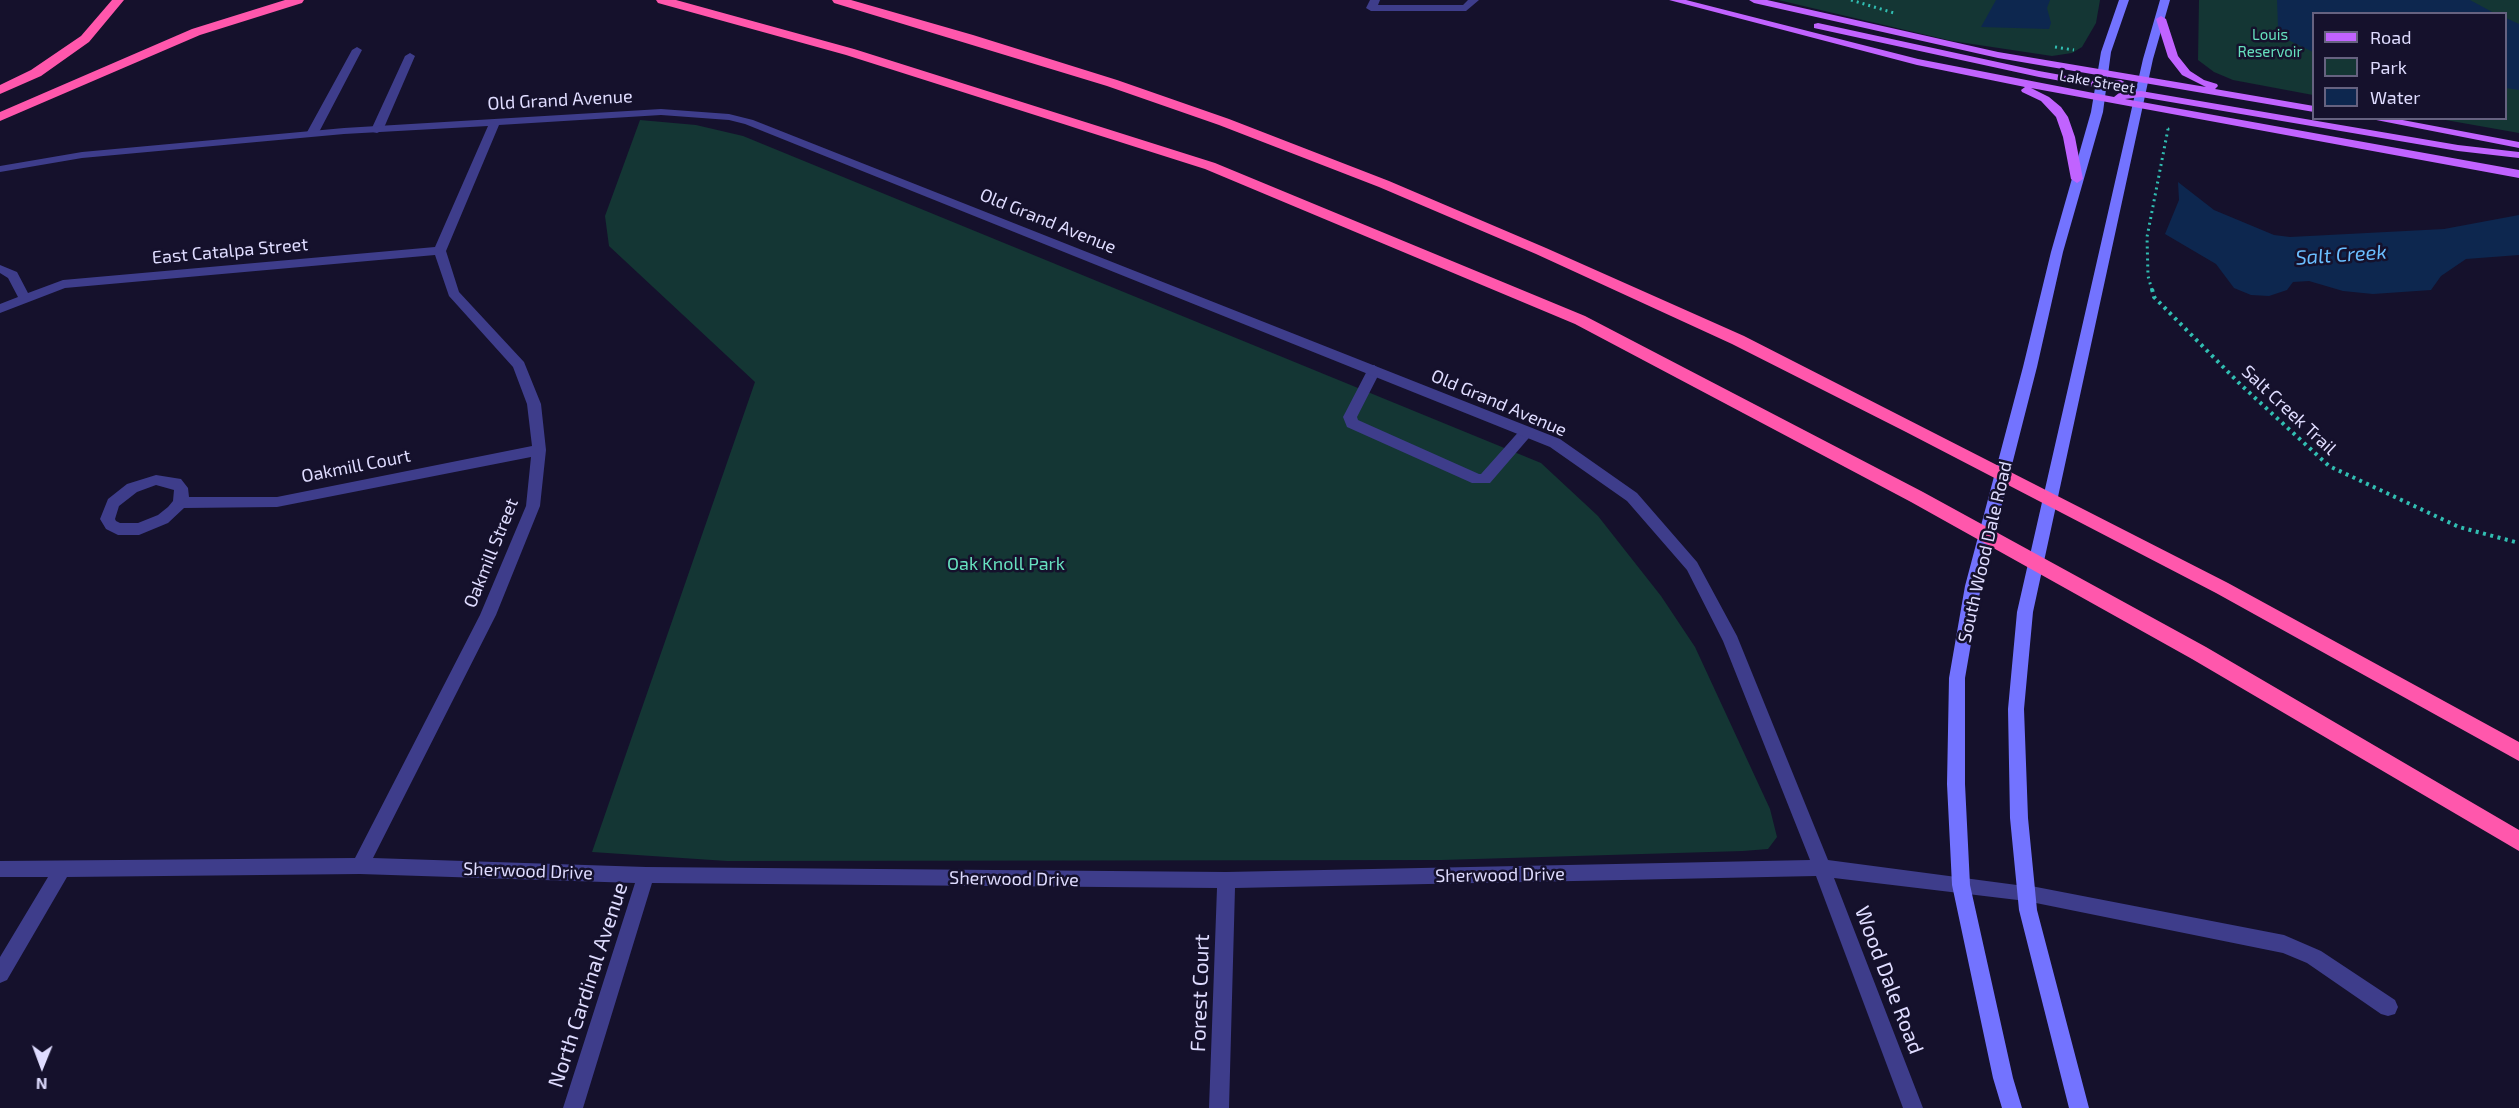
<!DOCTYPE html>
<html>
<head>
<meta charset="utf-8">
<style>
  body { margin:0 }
  #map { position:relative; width:2519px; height:1108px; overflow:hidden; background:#15112c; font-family:"Exo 2",sans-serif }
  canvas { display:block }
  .legend { position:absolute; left:2312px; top:12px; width:195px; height:108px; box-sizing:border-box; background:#15112c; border:2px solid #666280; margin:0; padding:8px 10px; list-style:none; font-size:18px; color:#dfdcff }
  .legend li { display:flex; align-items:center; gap:12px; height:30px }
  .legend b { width:30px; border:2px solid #666280 }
  .north { position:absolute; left:12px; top:1036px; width:60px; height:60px; -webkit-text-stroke:4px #15112c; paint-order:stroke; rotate:181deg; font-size:16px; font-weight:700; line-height:24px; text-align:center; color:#dfdcff }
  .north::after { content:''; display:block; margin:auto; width:21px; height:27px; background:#dfdcff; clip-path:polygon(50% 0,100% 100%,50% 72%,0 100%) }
</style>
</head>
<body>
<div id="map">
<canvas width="2519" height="1108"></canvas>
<ul class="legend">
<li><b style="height:8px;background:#c163ff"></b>Road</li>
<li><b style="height:16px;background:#143634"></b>Park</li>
<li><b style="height:16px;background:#0d274f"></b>Water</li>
</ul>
<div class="north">N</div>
</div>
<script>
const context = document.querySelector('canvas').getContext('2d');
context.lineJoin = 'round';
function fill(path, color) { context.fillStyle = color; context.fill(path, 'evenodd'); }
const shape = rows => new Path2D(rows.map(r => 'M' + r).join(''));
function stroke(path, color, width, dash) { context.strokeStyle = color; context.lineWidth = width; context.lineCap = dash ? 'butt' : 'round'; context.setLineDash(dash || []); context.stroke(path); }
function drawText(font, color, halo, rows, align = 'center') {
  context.font = font + ' "Exo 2",sans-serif'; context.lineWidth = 5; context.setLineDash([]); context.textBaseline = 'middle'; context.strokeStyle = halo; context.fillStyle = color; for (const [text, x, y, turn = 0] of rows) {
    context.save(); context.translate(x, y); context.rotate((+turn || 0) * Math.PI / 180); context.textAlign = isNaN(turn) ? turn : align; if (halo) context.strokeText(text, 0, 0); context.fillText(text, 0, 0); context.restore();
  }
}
fill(shape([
  [1778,0,2100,0,2096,23,2082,47,2072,53,2052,56,1952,41],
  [2199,0,2519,0,2519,133,2440,119,2506,118,2506,14,2314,14,2313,95,2233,80,2214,72,2198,60],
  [640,120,696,125,743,136,1541,463,1598,516,1661,596,1695,647,1770,809,1777,837,1768,849,1743,851,1442,860,727,861,592,852,755,382,609,246,605,216]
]), '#143634');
fill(shape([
  [1996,0,2050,0,2047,8,2051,23,2049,29,1981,27],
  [2277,0,2470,0,2494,13,2314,14,2313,52,2286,39,2278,27],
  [2506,18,2519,24,2519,90,2506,88],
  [2178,182,2214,210,2274,235,2290,237,2444,229,2519,215,2519,255,2466,259,2441,276,2431,290,2373,294,2343,291,2309,281,2293,282,2287,290,2269,296,2251,295,2234,288,2216,264,2165,234,2179,200]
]), '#0d274f');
stroke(shape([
  [1851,0,1894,13],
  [2055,47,2074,50],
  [2152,290,2148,276,2147,237,2168,129,2165,128]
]), '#31beb2', 3, [2, 4]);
stroke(shape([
  [2152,289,2154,297,2240,384,2329,466,2459,527,2519,543]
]), '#31beb2', 4, [3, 4.5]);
fill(shape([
  [1370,0,1380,0,1378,5,1463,5,1468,0,1479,0,1466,11,1371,11,1366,8,1370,0],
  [357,47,362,50,318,134,316,136,308,136,306,134,352,50,357,47],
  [410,53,415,56,383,130,377,133,373,132,371,130,405,56,410,53],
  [1374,365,1381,370,1357,417,1358,420,1479,474,1481,474,1522,428,1532,428,1534,432,1490,483,1472,483,1347,427,1343,417,1369,367,1374,365],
  [2026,885,2284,935,2321,951,2395,1000,2398,1007,2395,1014,2388,1016,2381,1014,2307,963,2283,953,2026,901,2020,899,2017,893,2020,887,2026,885]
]), '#3e3d8b');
fill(shape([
  [661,109,729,114,753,120,1560,439,1637,493,1697,562,1737,636,1828,860,2032,887,2035,893,2032,899,2026,901,1834,878,1923,1108,1903,1108,1816,876,1235,888,1229,1108,1209,1108,1217,888,652,883,583,1108,563,1108,635,883,360,874,67,877,7,980,0,983,0,957,48,877,0,877,0,861,355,858,480,615,526,506,531,457,277,507,184,508,168,523,139,535,118,535,106,529,100,519,108,499,127,484,156,475,181,479,188,488,189,497,277,497,532,446,527,404,513,367,449,296,435,255,65,288,0,313,0,304,18,297,8,278,0,273,0,265,17,272,28,293,63,280,435,247,488,126,344,134,82,158,0,172,0,166,82,152,344,128,661,109],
  [661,115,729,120,745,124,1550,447,1627,501,1687,570,1723,641,1810,860,1226,872,646,867,373,858,496,615,540,506,546,450,541,404,524,362,459,292,446,251,499,125,661,115],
  [156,485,174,490,173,501,168,507,158,515,138,523,120,523,116,521,115,519,119,506,137,492,156,485]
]), '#3e3d8b');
fill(shape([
  [2119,0,2129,0,2111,52,2103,112,2063,252,2037,367,1981,586,1965,678,1965,784,1970,885,2013,1078,2022,1108,2002,1108,1993,1078,1952,885,1947,784,1949,678,1965,586,2023,367,2051,252,2091,112,2101,52,2119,0],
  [2160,0,2170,0,2153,59,2033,612,2024,709,2028,818,2037,910,2089,1108,2069,1108,2019,910,2010,818,2008,709,2017,612,2143,59,2160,0]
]), '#7373ff');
fill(shape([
  [1669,0,1686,0,1918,59,2114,97,2119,93,2141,91,2458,145,2519,152,2519,158,2458,151,2141,97,2125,99,2519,170,2519,178,2031,88,2049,97,2061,107,2068,117,2075,137,2083,179,2077,183,2071,179,2063,137,2056,117,2041,101,2022,92,2021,90,2025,87,1917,65,1669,0],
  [1749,0,1767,0,1998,52,2206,87,2182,75,2168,57,2156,19,2161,16,2166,19,2178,56,2190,71,2204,80,2217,84,2218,86,2215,89,2314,106,2314,112,1998,58,1754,3,1749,0],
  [1818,23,2039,71,2100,82,2121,80,2126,83,2121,86,2100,88,2039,77,1814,28,1814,24,1818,23],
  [2366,118,2392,118,2519,142,2519,148,2366,118]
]), '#c163ff');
fill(shape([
  [112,0,124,0,89,42,41,76,0,94,0,85,31,70,81,36,112,0],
  [285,0,304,0,302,3,200,35,0,121,0,112,192,29,285,0],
  [656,0,676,0,854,49,1215,163,1585,316,1923,492,2206,647,2519,830,2519,851,2192,659,1911,502,1575,324,1205,169,846,55,658,3,656,0],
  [832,0,851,0,973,35,1117,80,1229,119,1389,181,1546,248,1744,336,2228,583,2519,742,2519,761,2216,593,1906,432,1732,344,1536,254,1379,187,1219,125,1107,86,834,3,832,0]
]), '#ff57ac');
drawText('15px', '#66e1bf', '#15112c', [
  ["Louis",2270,35],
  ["Reservoir",2270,52]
]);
drawText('15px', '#dfdcff', '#15112c', [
  ["Lake Street",2097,82,10]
]);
drawText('18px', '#dfdcff', '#15112c', [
  ["Old Grand Avenue",560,100,-3],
  ["Old Grand Avenue",1048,221,22],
  ["East Catalpa Street",230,251,-5],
  ["Old Grand Avenue",1499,403,23],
  ["Salt Creek Trail",2289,410,43],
  ["Oakmill Court",356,466,-11],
  ["South Wood Dale Road",1985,552,-77],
  ["Oakmill Street",491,553,-68],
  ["Sherwood Drive",528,871,2],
  ["Sherwood Drive",1500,875,-1],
  ["Sherwood Drive",1014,879,1]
]);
drawText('18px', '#66e1bf', '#15112c', [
  ["Oak Knoll Park",1006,564]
]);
drawText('italic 20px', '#6abeff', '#15112c', [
  ["Salt Creek",2341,255,-4]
]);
drawText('21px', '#dfdcff', '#15112c', [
  ["Wood Dale Road",1889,980,69],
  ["North Cardinal Avenue",588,985,-72],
  ["Forest Court",1200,993,-88]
]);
</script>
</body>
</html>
